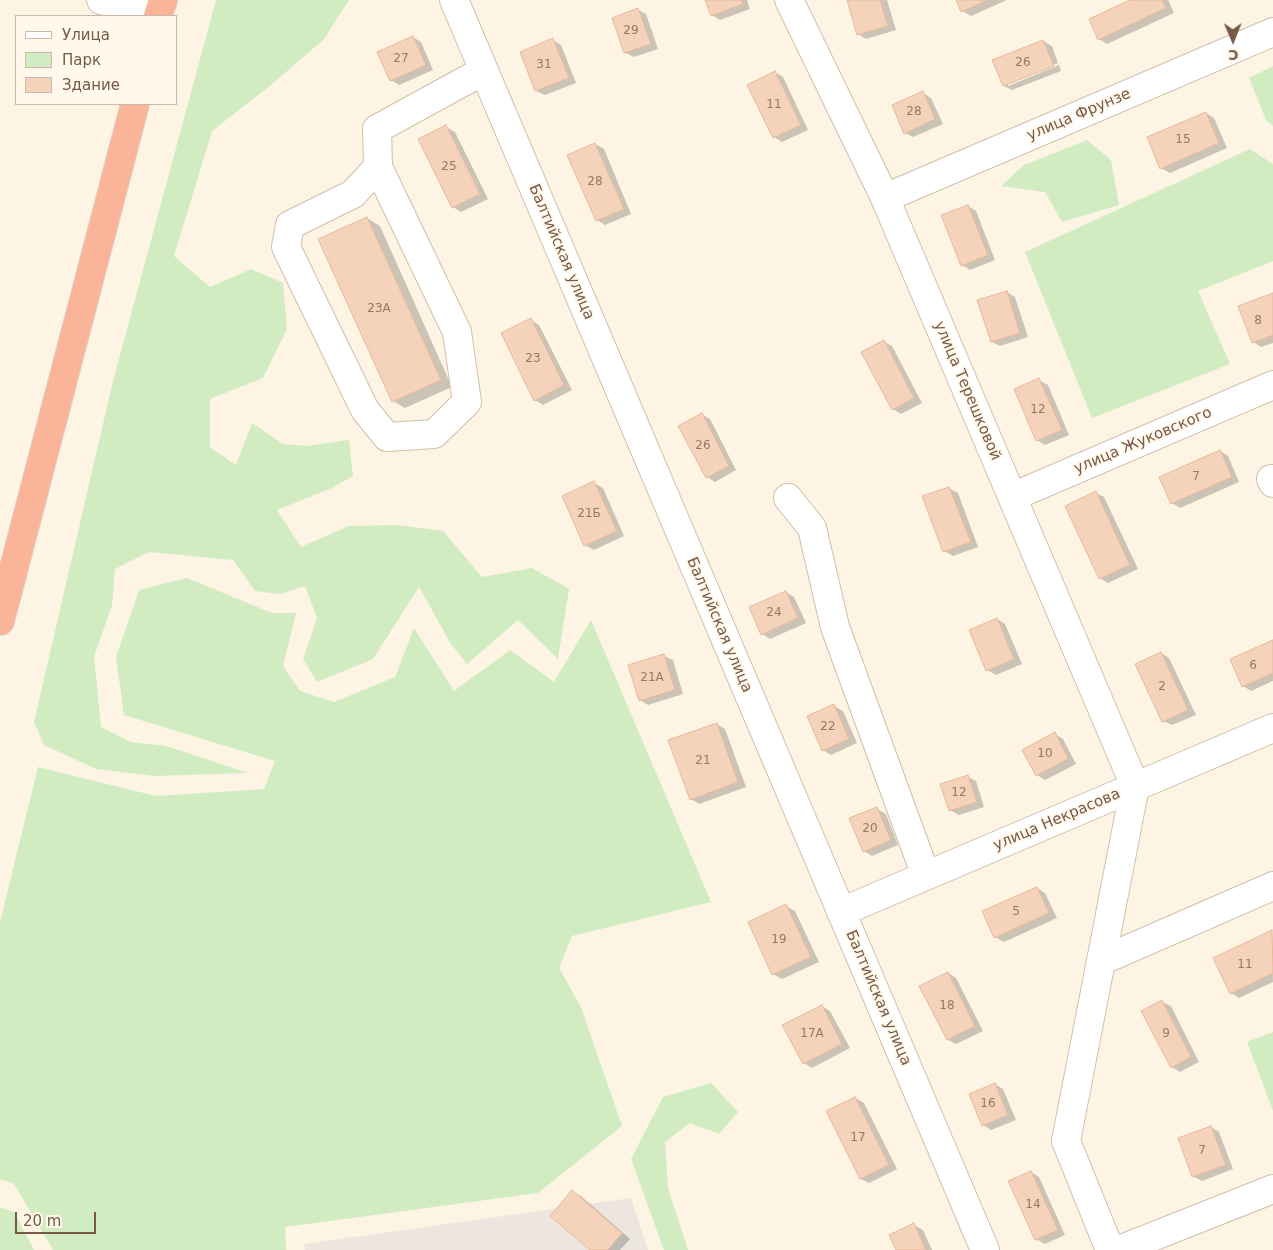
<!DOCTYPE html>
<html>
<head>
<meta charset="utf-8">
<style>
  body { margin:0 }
  #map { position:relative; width:1273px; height:1250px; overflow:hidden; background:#fdf4e4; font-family:"DejaVu Sans",sans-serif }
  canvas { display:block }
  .legend { position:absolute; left:15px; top:15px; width:162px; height:90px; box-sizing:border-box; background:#fff8eb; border:1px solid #c9b9aa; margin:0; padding:6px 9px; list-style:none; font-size:15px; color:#775a48 }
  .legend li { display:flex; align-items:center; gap:10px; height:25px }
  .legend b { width:25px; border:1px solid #c9b9aa }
  .north { position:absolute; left:1208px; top:15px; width:50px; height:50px; -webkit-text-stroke:4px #fff8eb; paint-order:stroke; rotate:179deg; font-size:14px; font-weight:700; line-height:20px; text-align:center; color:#775a48 }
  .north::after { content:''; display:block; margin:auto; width:18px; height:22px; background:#775a48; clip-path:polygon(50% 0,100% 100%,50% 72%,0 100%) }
  .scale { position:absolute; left:15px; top:1212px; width:81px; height:22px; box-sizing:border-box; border:2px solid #775a48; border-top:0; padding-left:6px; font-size:15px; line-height:18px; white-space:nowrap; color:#775a48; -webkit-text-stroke:4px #fff8eb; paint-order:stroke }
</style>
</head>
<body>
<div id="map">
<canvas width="1273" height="1250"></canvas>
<ul class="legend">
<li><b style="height:6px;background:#fff"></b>Улица</li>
<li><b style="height:14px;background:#d2ecc2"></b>Парк</li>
<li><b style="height:14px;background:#f4d3ba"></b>Здание</li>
</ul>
<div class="north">С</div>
<div class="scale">20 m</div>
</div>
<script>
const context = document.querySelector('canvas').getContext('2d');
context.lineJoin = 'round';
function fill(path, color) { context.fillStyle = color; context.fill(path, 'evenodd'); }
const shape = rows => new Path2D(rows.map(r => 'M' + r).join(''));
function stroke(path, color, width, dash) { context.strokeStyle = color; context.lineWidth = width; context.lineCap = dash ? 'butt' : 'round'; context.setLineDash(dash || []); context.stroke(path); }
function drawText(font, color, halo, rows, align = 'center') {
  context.font = font + ' "DejaVu Sans",sans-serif'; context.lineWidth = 4; context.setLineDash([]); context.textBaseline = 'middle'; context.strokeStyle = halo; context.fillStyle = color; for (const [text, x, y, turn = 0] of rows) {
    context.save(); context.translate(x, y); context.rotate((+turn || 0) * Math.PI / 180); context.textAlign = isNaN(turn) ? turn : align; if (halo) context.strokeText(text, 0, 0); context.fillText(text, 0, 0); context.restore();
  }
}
fill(shape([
  [631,1198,648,1250,305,1250,304,1244]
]), '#ede6df');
fill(shape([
  [216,0,349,0,324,39,271,85,212,131,174,256,210,287,251,269,283,283,287,329,263,378,210,399,210,447,236,465,252,423,283,444,306,446,349,440,353,476,332,488,277,510,301,547,349,526,398,525,443,531,482,577,532,568,569,589,558,659,518,620,467,664,451,644,419,587,373,659,317,682,303,659,317,618,305,586,280,594,255,591,233,560,149,552,115,569,112,605,94,657,101,727,131,742,166,746,248,773,155,776,96,769,44,745,34,722,113,381],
  [1273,66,1273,126,1266,120,1249,78],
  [1087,140,1111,160,1119,205,1062,222,1045,192,1001,186,1024,165],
  [1250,149,1273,164,1273,261,1198,291,1230,364,1092,418,1025,252],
  [187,578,272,613,296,613,283,666,300,691,334,702,395,677,414,628,454,691,510,650,554,682,591,620,711,902,572,936,559,968,581,1007,622,1126,538,1193,285,1227,286,1250,53,1250,14,1184,0,1179,0,922,38,767,156,796,264,789,275,761,124,715,116,657,139,590],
  [1273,1032,1273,1111,1247,1042],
  [711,1083,738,1112,719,1134,690,1123,665,1142,668,1188,688,1250,664,1250,631,1159,663,1097],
  [0,1207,14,1212,34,1250,0,1250]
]), '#d2ecc2');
fill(shape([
  [706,0,747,0,750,9,720,20,712,15],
  [848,0,887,0,896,30,866,39,858,34],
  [957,0,1007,0,971,16,962,11],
  [1133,0,1168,0,1174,13,1107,44,1099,39],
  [638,10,646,14,658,49,634,57,626,53,613,18],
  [413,37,421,42,433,70,399,85,391,80],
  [553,40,561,45,576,83,545,95,536,91],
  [1043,41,1052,46,1058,63,1008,83,1008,86,1059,65,1061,71,1012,90,1004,86],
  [775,72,783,77,808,130,782,142,774,137],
  [923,93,931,98,943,124,913,137,905,133],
  [1206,113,1214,118,1227,148,1170,173,1161,168],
  [446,127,455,132,488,199,461,212,453,207],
  [595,144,604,149,631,214,605,225,597,220],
  [968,206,976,211,995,260,970,270,962,265],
  [367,218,380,226,452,387,405,408,393,401],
  [1007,292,1015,297,1028,337,1000,346,992,342],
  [1273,294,1273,343,1261,347,1253,342],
  [531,320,539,325,572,390,543,405,535,400],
  [884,342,892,346,922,403,901,414,893,409],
  [1039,380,1048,385,1069,435,1045,445,1037,440],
  [701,414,710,419,736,470,715,482,707,477],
  [1220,451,1228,456,1239,482,1180,508,1172,503],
  [594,483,603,488,624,536,594,550,585,545],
  [949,488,958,493,978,547,953,556,944,551],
  [1096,493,1104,497,1138,569,1108,583,1100,578],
  [786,592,794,597,806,623,770,639,762,634],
  [997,619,1005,624,1022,664,996,675,987,670],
  [1273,642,1273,681,1251,691,1243,686],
  [1161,653,1169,658,1196,715,1172,725,1163,721],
  [664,656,673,660,683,694,648,705,640,700],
  [834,706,843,711,857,743,831,755,823,750],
  [717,724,725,729,746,787,699,804,691,799],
  [1055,734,1063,739,1076,764,1045,780,1037,775],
  [968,777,976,781,984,807,959,815,950,810],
  [877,809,886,814,898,845,872,856,864,851],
  [1037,888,1045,893,1057,918,1004,942,995,937],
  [786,906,795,911,819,962,782,979,773,974],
  [1272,931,1273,982,1239,998,1231,993,1214,958],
  [948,973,956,978,983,1031,956,1044,948,1040],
  [1162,1002,1171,1006,1199,1062,1180,1072,1172,1067],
  [822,1006,830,1011,850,1048,812,1068,804,1063],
  [995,1084,1003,1089,1016,1120,991,1130,983,1125],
  [855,1098,864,1103,897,1169,869,1183,861,1179],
  [1211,1127,1219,1132,1233,1169,1202,1181,1193,1176],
  [1031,1172,1039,1177,1065,1235,1045,1244,1036,1239],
  [573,1192,581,1196,630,1239,620,1250,592,1250],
  [914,1225,923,1230,932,1250,898,1250]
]), '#0003');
const building = shape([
  [705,0,741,0,743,4,711,16,705,0],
  [847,0,880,0,888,26,857,35,847,0],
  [956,0,988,0,961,12,956,0],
  [1130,0,1162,0,1166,8,1098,40,1089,19,1130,0],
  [638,8,651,44,624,53,612,18,638,8],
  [413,36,426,65,390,81,377,52,413,36],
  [553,38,569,78,535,91,520,52,553,38],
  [1043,40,1054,66,1003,86,992,60,1043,40],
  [775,71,801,125,773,138,747,85,775,71],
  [923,91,935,119,904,134,892,105,923,91],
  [1206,112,1219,143,1160,169,1147,137,1206,112],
  [446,125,480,194,452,208,418,139,446,125],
  [595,143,624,209,596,221,567,155,595,143],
  [968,205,988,255,961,266,941,215,968,205],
  [367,217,441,380,392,402,318,239,367,217],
  [1007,291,1020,333,991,342,977,300,1007,291],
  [1273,293,1273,335,1252,343,1238,306,1273,293],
  [531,318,564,385,534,401,501,333,531,318],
  [884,340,914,398,892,410,861,352,884,340],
  [1039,378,1062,430,1036,441,1014,389,1039,378],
  [702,413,729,466,706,478,678,426,702,413],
  [1220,450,1232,477,1171,504,1159,477,1220,450],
  [594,481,617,531,584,546,562,496,594,481],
  [949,487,971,542,943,552,922,496,949,487],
  [1096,491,1130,565,1099,579,1065,506,1096,491],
  [786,591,798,618,761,635,749,607,786,591],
  [997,618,1014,659,986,671,969,630,997,618],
  [1273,640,1273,673,1242,687,1230,659,1273,640],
  [1161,652,1188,710,1162,722,1135,664,1161,652],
  [664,654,675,690,639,701,628,665,664,654],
  [834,704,849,739,822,751,807,716,834,704],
  [717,723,738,782,690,800,668,740,717,723],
  [1055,732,1068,759,1036,776,1022,750,1055,732],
  [968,775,977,802,949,811,940,784,968,775],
  [877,807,891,840,863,852,849,818,877,807],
  [1037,887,1049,913,994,938,982,911,1037,887],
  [786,904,811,957,772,975,748,922,786,904],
  [1272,930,1273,973,1230,994,1213,958,1272,930],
  [948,972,975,1026,947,1040,919,986,948,972],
  [1162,1000,1191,1057,1171,1068,1141,1011,1162,1000],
  [822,1005,842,1044,803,1064,782,1025,822,1005],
  [995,1083,1008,1115,982,1126,969,1094,995,1083],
  [855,1097,889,1165,860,1179,826,1111,855,1097],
  [1211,1126,1226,1165,1192,1177,1178,1138,1211,1126],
  [1031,1171,1058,1230,1035,1240,1008,1181,1031,1171],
  [572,1190,622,1233,608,1250,590,1250,550,1216,572,1190],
  [914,1223,926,1250,896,1250,889,1235,914,1223]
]);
fill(building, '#f4d3ba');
stroke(building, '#e7b99a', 1);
const minor = shape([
  [101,0,159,13],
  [454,0,985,1250],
  [789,0,885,198,1135,786,1066,1141,1110,1250],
  [378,167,457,332,467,402,434,434,387,437,365,410,286,247,290,225,353,194,378,167,377,129,483,71],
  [885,198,1273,32],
  [1271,479,1273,483],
  [1012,497,1273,385],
  [788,498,812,528,835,627,926,876],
  [841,912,1273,728],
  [1101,961,1273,886],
  [1119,1250,1273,1189]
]);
const highway = shape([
  [158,16,163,0],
  [0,621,135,104]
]);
stroke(minor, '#d1beac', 30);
stroke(highway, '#dcd4cf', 30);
stroke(minor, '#fff', 28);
stroke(highway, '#fab498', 28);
drawText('12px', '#967864', null, [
  ["29",631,31],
  ["27",401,59],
  ["26",1023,63],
  ["31",544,65],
  ["11",774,105],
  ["28",914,112],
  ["15",1183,140],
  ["25",449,167],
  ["28",595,182],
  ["23А",379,309],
  ["8",1258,321],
  ["23",533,359],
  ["12",1038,410],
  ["26",703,446],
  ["7",1196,477],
  ["21Б",589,514],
  ["24",774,613],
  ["6",1253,666],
  ["21А",652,678],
  ["2",1162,687],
  ["22",828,727],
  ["10",1045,754],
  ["21",703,761],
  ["12",959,793],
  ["20",870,829],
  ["5",1016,912],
  ["19",779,940],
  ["11",1245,965],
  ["18",947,1006],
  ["17А",812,1034],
  ["9",1166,1034],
  ["16",988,1104],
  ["17",858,1138],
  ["7",1202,1151],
  ["14",1033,1205]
]);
drawText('15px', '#775a48', '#fff8eb', [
  ["улица Фрунзе",1079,115,-23],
  ["Балтийская улица",561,252,67],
  ["улица Терешковой",967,391,67],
  ["улица Жуковского",1143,441,-23],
  ["Балтийская улица",719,625,67],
  ["улица Некрасова",1057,820,-23],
  ["Балтийская улица",878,998,67]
]);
</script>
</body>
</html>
